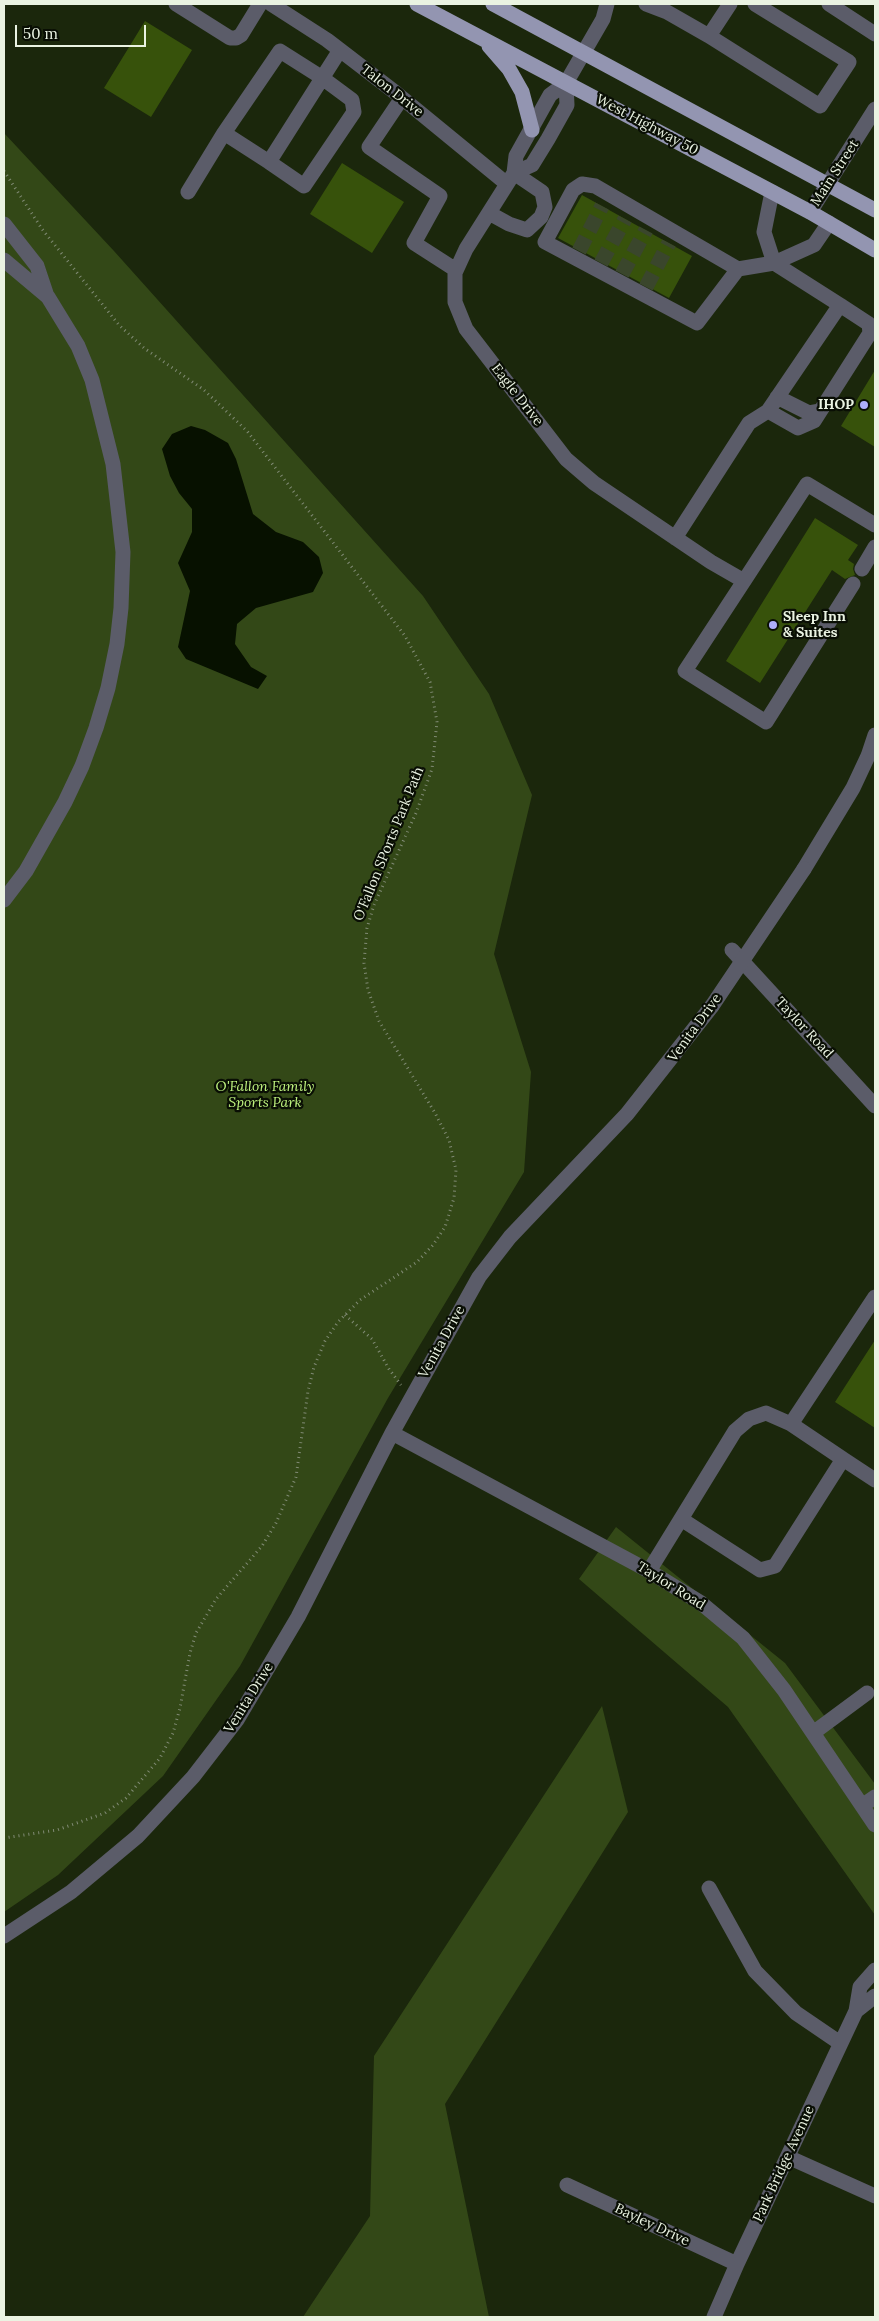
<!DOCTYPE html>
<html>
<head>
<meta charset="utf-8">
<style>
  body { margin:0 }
  #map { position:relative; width:879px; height:2321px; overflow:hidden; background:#1b270c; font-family:Lora,serif }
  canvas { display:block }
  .frame { position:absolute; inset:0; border:5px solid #eaf3e2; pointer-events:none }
  .scale { position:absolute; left:15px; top:25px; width:131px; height:22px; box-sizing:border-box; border:2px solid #eaf3e2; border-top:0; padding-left:6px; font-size:15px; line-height:18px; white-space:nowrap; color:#eaf3e2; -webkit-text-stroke:4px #090e04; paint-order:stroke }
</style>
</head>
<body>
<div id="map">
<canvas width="879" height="2321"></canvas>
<div class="frame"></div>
<div class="scale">50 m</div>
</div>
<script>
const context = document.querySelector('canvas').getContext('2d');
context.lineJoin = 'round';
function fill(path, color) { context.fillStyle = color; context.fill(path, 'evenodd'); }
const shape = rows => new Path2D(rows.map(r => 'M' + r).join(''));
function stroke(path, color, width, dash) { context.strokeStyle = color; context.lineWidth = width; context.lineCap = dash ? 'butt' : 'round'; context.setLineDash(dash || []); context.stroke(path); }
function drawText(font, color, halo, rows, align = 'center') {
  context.font = font + ' Lora,serif'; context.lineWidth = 4.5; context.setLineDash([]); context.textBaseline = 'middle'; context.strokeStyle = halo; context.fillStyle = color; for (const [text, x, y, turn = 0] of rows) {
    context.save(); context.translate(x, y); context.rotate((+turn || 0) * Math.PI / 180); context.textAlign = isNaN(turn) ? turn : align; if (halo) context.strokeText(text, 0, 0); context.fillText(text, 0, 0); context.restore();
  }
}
fill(shape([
  [4,133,114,251,423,596,489,694,532,795,494,954,531,1072,524,1172,388,1398,240,1666,163,1776,58,1875,4,1912],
  [616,1527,785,1663,875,1784,875,1915,728,1707,579,1579],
  [602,1706,628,1812,445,2104,489,2317,303,2317,370,2216,374,2056]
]), '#334817');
fill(shape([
  [191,426,205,430,228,443,236,459,253,514,276,532,303,542,319,557,323,573,313,592,256,608,237,624,235,644,251,667,267,676,258,689,186,659,178,647,190,591,178,563,192,532,192,509,179,493,170,476,162,449,172,434]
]), '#071100');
fill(shape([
  [145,21,192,50,151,117,104,88],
  [342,163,404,202,372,253,310,214],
  [582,195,692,256,669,298,558,238],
  [875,370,875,447,841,426],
  [815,518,858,545,848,560,854,564,853,569,855,575,845,579,832,570,760,683,726,661],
  [875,1340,875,1428,835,1402]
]), '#37520b');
stroke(shape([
  [579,251,602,206],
  [601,263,625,219],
  [622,274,646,230],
  [646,287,669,243]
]), '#3a462c', 15, [15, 8]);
stroke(shape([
  [4,171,42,229,119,325,144,348,204,390,247,431,405,636,430,682,437,722,432,769,416,813,374,905,367,928,364,963,368,990,379,1021,435,1113,449,1140,456,1170,454,1198,445,1227,433,1245,417,1262,360,1300,338,1322,325,1341,314,1367,308,1391,296,1477,276,1523,262,1546,216,1599,196,1633,190,1653,180,1708,173,1733,160,1758,126,1798,105,1813,57,1830,4,1838],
  [345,1315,372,1339,389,1369,401,1385]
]), '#818b75', 3, [1, 4]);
stroke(shape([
  [176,4,230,38,236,38,241,35,260,4],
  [271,4,327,40,396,93,507,184],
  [607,4,603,19,566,83,550,95,516,156,514,173,466,249,455,273,455,302,466,329,566,459,594,483,711,562,744,581,685,671,766,722,853,584],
  [646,4,667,12,709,36,820,106,849,62,755,4],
  [829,4,875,34],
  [709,36,730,4],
  [402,98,369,147,440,196,414,243,456,270],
  [224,133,280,51,321,77,352,100,354,112,304,186,269,162],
  [514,173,532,165,548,139,567,105,566,83],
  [188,192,224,133,269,162,340,50],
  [772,192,764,232,774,263,814,245,829,223],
  [810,212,875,109],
  [489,213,509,224,527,230,541,217,545,207,542,192,514,173],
  [4,224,37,266,47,296],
  [4,260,48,297,78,346,92,380,113,464,123,552,121,608,117,644,108,688,96,728,82,766,65,802,26,871,4,900],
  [777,397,809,413,820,411],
  [768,411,798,428,814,421,870,333,869,324,840,305],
  [675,538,749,423,768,411,840,305,774,263,738,269,595,186,582,184,573,190,545,242,697,323,738,269],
  [862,569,875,547],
  [744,581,807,484,875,525],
  [804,869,853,788,868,756,875,735],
  [732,950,875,1106],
  [392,1433,649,1571,701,1603,743,1638,784,1690,875,1825],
  [843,1459,875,1480],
  [681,1519,760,1570,775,1566,843,1459,791,1424],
  [649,1571,735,1431,749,1419,766,1413,791,1424,875,1297],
  [813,1733,867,1693],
  [862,1806,875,1797],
  [709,1888,755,1971,796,2013,840,2043],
  [4,1936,71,1892,138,1836,193,1777,237,1720,298,1617,392,1433,479,1277,510,1237,627,1114,712,1006],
  [856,2011,875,1996],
  [788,2157,875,2196],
  [567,2185,737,2264],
  [714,2317,737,2264,856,2011,860,1987,875,1970]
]), '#5b5c69', 15);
stroke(shape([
  [417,4,810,212,875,250],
  [493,4,875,210],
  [489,46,509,69,522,92,532,130]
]), '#9395b1', 15);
stroke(shape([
  [712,1006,804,869]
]), '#5b5c69', 15);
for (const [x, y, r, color] of [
  [864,405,5,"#aeaefb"],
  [773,625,5,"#aeaefb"]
]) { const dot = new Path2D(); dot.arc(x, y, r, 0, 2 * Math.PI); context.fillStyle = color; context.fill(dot); stroke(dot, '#090e04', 2); }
drawText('14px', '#eaf3e2', '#090e04', [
  ["Talon Drive",392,91,38],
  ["West Highway 50",647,125,28],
  ["Main Street",835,173,-57],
  ["Eagle Drive",517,395,52],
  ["O'Fallon SPorts Park Path",389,844,-68],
  ["Venita Drive",695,1028,-54],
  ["Taylor Road",804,1028,47],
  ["Venita Drive",442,1342,-61],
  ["Taylor Road",671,1586,32],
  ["Venita Drive",249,1698,-58],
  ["Park Bridge Avenue",784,2164,-65],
  ["Bayley Drive",652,2225,25]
]);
drawText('bold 14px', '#eaf3e2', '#090e04', [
  ["IHOP",854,405],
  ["Sleep Inn",783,617,"left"],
  ["& Suites",783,633,"left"]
], 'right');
drawText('italic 14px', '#bff37f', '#090e04', [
  ["O'Fallon Family",265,1087],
  ["Sports Park",265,1103]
]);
</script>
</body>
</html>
